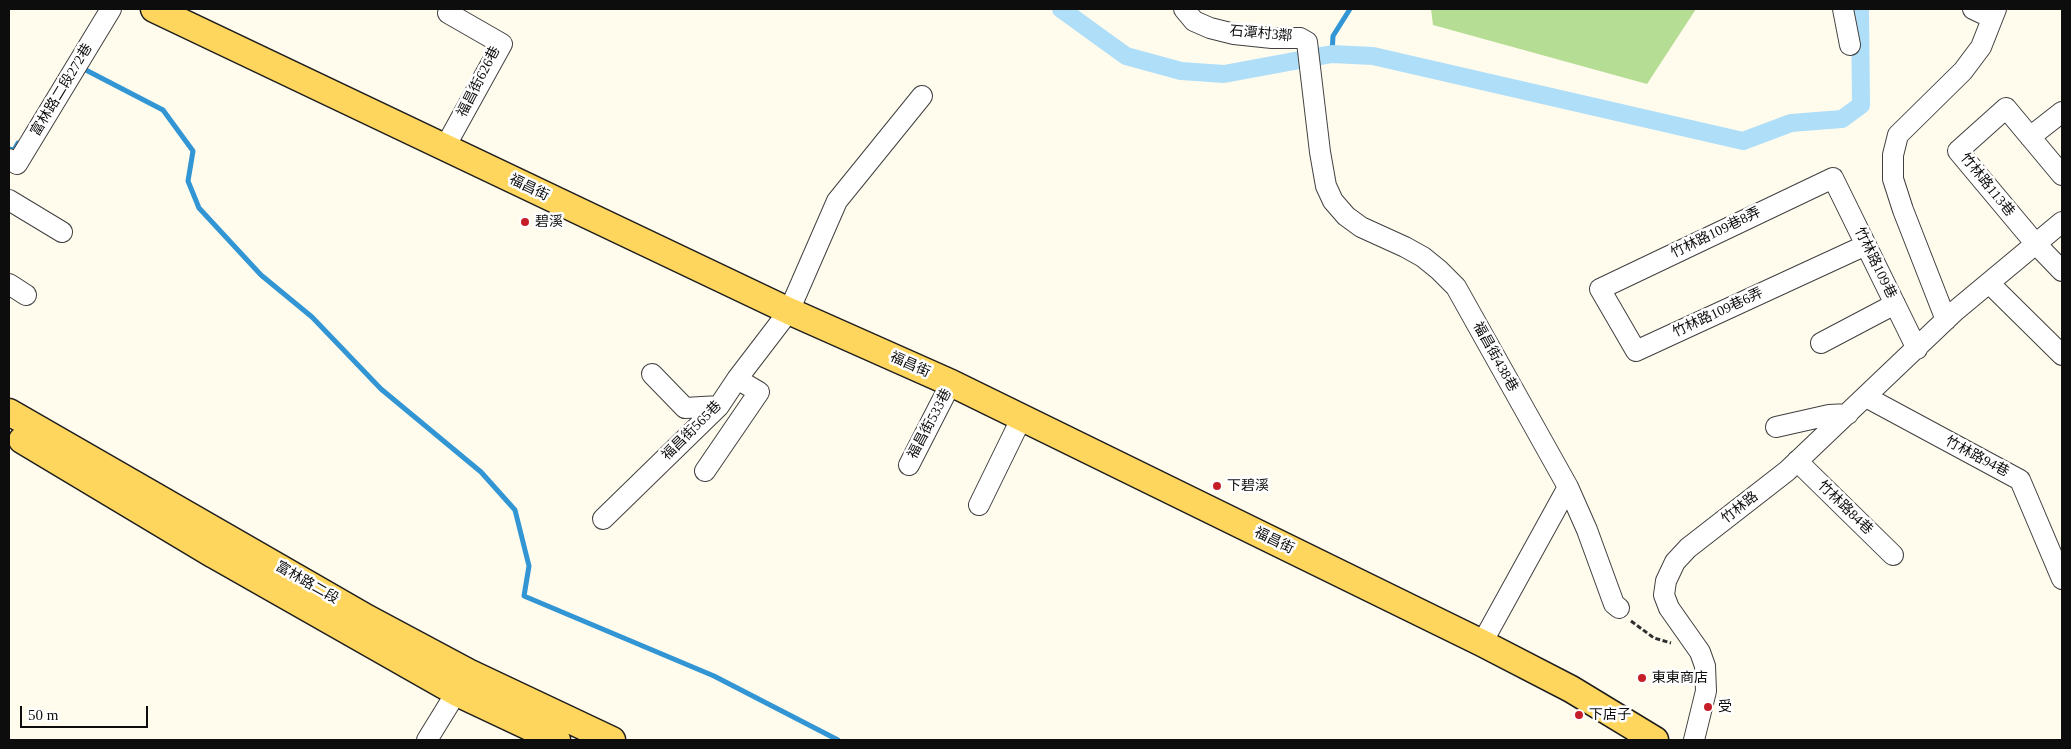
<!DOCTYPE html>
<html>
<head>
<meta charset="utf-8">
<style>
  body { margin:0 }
  #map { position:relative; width:2071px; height:749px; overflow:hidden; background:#fffbed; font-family:"Times New Roman",serif }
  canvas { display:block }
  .frame { position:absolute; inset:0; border:10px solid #0d0d0d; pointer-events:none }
  .scale { position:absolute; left:20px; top:706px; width:128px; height:22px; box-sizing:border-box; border:2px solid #0d0d0d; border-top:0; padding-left:6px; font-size:15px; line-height:18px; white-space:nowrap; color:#0d0d0d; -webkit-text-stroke:4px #fff; paint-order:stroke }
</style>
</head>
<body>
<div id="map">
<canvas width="2071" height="749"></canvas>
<div class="frame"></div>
<div class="scale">50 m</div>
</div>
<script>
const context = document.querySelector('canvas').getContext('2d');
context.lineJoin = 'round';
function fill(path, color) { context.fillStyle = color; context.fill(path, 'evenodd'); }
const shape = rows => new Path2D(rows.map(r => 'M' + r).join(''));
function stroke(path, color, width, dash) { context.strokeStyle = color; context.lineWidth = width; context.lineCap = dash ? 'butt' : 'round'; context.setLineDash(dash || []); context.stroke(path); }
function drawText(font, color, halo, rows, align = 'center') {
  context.font = font + ' "Times New Roman","Noto Sans TC",serif'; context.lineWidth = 5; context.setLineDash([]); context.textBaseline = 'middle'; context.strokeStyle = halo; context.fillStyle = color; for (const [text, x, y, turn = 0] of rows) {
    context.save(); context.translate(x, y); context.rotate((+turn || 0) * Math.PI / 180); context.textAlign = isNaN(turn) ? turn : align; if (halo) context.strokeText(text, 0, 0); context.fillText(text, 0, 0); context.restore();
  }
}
fill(shape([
  [1431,9,1696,9,1647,84,1433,25]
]), '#b5dd93');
stroke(shape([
  [1332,54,1333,36,1350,9],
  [82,68,163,110,193,151,188,181,199,208,261,275,312,317,381,389,481,472,515,510,529,566,524,596,714,676,838,740],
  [9,149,14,150,18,143]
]), '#3295d4', 5);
stroke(shape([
  [1061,9,1126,56,1181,71,1224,74,1332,54,1373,56,1743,141,1791,123,1842,119,1861,105,1860,9]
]), '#afdef9', 18);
const minor = shape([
  [1184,9,1194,21,1210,28,1234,34,1272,38,1300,38,1307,42,1320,152,1326,186,1333,201,1346,216,1361,227,1405,247,1423,257,1439,270,1456,287,1568,487,1482,643],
  [1843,9,1850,45],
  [1973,9,1992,18],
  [2030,137,2062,112],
  [445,147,502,44,448,13],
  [9,159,17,164,111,9],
  [2062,175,2006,108,1958,151,2035,243,2062,271],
  [9,200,62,232],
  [1866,245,1636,351,1600,289,1833,178,1917,349],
  [1989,283,2062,355],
  [9,284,26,295],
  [1946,320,1903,210,1893,179,1893,155,1898,135,1963,71,1981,47,1996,9],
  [1821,343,1895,304],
  [652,374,685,408,719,406],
  [1866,397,2020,480,2062,579],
  [1776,427,1829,415,1848,414],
  [1797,461,1893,555],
  [909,465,951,383],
  [705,471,759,392,737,379],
  [1568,487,1587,530,1614,604,1619,608],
  [979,505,1022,417],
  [603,519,719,406,737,379,789,311,837,201,922,96],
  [427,740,464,680],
  [1694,740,1706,691,1705,666,1700,652,1669,608,1664,595,1666,581,1675,562,1688,548,1787,471,1955,311,2062,222]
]);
const major = shape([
  [154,9,789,311,951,383,1482,643,1571,689,1655,740],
  [9,412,367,618,468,672,612,740],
  [22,440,214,555,457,693,557,740]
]);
stroke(minor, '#404040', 22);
stroke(major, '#1e1e1e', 29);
stroke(shape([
  [1631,621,1654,638,1671,643]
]), '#2f2f2f', 3, [5, 2.5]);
stroke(minor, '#fff', 20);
stroke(major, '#ffd65d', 26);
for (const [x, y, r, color] of [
  [525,222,5,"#c51e28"],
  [1217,486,5,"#c51e28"],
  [1642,678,5,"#c51e28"],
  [1708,707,5,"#c51e28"],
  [1579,715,5,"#c51e28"]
]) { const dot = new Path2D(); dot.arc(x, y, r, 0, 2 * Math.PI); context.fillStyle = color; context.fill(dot); stroke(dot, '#fff', 2); }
drawText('14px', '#0d0d0d', '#fff', [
  ["石潭村3鄰",1261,34,5],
  ["福昌街626巷",479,82,-63],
  ["富林路二段272巷",62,90,-59],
  ["竹林路113巷",1987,185,51],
  ["福昌街",529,188,26],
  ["竹林路109巷8弄",1716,233,-26],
  ["竹林路109巷",1875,263,64],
  ["竹林路109巷6弄",1718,313,-25],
  ["福昌街438巷",1495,357,61],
  ["福昌街",910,365,24],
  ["福昌街533巷",930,424,-62],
  ["福昌街565巷",692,431,-45],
  ["竹林路94巷",1977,457,28],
  ["竹林路",1740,508,-38],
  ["竹林路84巷",1845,508,44],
  ["福昌街",1274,541,26],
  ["富林路二段",307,583,30]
]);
drawText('14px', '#0d0d0d', '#fff', [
  ["碧溪",535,222],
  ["下碧溪",1227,486],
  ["東東商店",1652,678],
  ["受",1718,707],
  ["下店子",1589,715]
], 'left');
</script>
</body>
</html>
